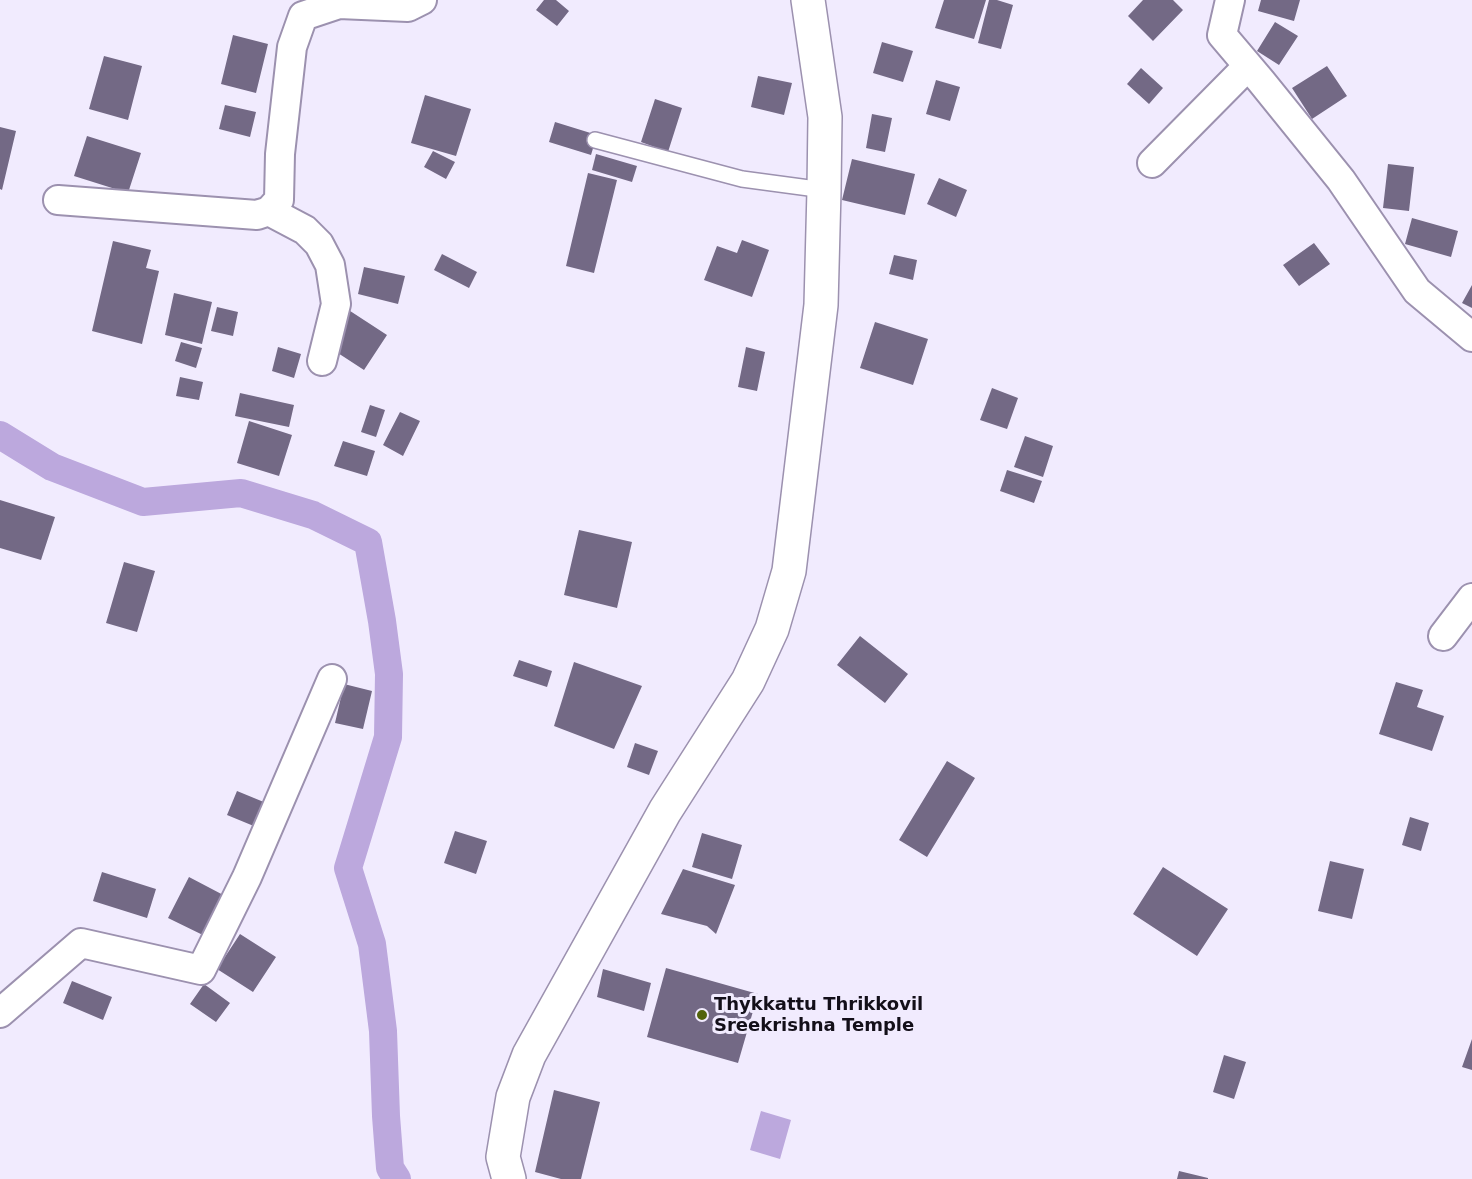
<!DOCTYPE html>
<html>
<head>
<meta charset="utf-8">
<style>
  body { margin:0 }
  canvas { display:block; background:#f1ebfe }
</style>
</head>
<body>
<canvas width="1472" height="1179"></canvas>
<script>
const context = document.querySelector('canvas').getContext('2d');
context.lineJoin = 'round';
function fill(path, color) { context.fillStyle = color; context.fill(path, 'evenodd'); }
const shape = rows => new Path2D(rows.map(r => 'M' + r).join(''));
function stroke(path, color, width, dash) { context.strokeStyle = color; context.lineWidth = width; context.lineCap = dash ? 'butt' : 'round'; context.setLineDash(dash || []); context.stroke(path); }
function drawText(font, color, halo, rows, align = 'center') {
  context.font = font + ' "DejaVu Sans",sans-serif'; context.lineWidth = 6; context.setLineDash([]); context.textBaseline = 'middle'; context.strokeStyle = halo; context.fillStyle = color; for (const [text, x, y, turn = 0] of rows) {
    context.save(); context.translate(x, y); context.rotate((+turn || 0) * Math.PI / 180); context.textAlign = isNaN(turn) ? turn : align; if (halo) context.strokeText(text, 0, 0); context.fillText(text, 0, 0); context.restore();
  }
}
fill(shape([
  [761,1111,791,1120,780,1159,750,1150]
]), '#bca8dd');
stroke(shape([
  [0,435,52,467,143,502,241,493,313,515,368,542,382,621,389,674,388,737,348,868,372,944,383,1031,386,1116,390,1168,397,1179]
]), '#bca8dd', 28);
fill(shape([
  [544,0,556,0,569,11,557,26,536,10],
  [944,0,986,0,974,39,935,28],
  [989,0,997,0,1013,5,1001,49,978,43],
  [1143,0,1173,0,1183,10,1153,41,1128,16],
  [1261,0,1300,0,1294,21,1258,11],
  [1275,22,1298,36,1279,65,1257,51],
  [233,35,268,44,256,93,221,84],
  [882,42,913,51,903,82,873,73],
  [104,56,142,66,128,120,89,109],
  [1327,66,1347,96,1312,119,1292,88],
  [1141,68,1163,88,1149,104,1127,84],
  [758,76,792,83,784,115,751,107],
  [936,80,960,87,950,121,926,114],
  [425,95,471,109,456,156,411,143],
  [655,99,682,108,668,152,641,142],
  [225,105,256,112,250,137,219,129],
  [872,114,892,118,885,152,866,148],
  [555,122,597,135,591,155,549,142],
  [0,127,16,131,2,190,0,189],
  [87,136,141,153,128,193,74,176],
  [433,151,455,162,446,179,424,167],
  [596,154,637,166,632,182,592,170],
  [852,159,915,174,905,215,842,200],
  [1388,164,1414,167,1409,211,1383,208],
  [588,173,617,180,594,273,566,266],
  [939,178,967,190,956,217,927,204],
  [1412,218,1458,231,1451,257,1405,244],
  [742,240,769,250,752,297,704,280,717,246,737,253],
  [113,241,151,250,146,268,159,271,142,344,92,331],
  [1314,243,1330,264,1299,286,1283,265],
  [442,254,477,272,469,288,434,270],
  [894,255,917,260,913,280,889,274],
  [364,267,405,276,398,304,358,294],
  [1472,285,1472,308,1462,303],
  [174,293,212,302,202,344,165,335],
  [217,307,238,312,233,336,211,331],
  [344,307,387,335,364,370,321,342],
  [875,322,928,339,913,385,860,368],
  [181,342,202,348,196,368,175,361],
  [278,347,301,354,294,378,272,371],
  [746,347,765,352,757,391,738,387],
  [180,377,203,382,199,400,176,396],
  [992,388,1018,398,1007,429,980,420],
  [240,393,294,405,289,427,235,416],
  [370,405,385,410,376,437,361,432],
  [400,412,420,421,403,456,383,445],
  [249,421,292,435,279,476,237,463],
  [1025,436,1053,446,1043,477,1014,467],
  [343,441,375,451,367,476,334,466],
  [1007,470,1042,481,1034,503,1000,491],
  [0,500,55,517,41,560,0,548],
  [579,530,632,542,617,608,564,595],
  [124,562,155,571,137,632,106,623],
  [860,636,908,674,885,703,837,665],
  [519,660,552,671,547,687,513,676],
  [574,662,642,686,614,749,554,726],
  [1396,682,1423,690,1417,707,1444,716,1432,751,1379,734],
  [344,684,372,691,363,729,335,723],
  [635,743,658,751,649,775,627,767],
  [947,761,975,778,927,857,899,840],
  [237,791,271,805,261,829,227,815],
  [1410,817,1429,823,1421,851,1402,845],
  [455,831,487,841,476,874,444,863],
  [702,833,742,845,732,879,692,867],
  [1330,861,1364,869,1352,919,1318,911],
  [1163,867,1228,909,1197,956,1133,914],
  [683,869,735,885,716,934,707,926,661,914],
  [102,872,156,889,147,918,93,901],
  [189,877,229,898,209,938,168,918],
  [240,934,276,957,253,992,217,969],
  [666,968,758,994,738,1063,647,1037],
  [603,969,651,983,644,1011,597,997],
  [72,981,112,997,103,1020,63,1003],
  [204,984,230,1003,216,1022,190,1004],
  [1472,1039,1472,1070,1462,1067],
  [1224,1055,1246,1062,1234,1099,1213,1092],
  [554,1090,600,1102,581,1179,561,1179,535,1172],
  [1179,1171,1208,1178,1208,1179,1177,1179]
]), '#736985');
const lane = shape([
  [595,140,742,179,824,190]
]);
const street = shape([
  [1230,0,1222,35,1261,81,1341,180,1417,291,1472,337],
  [1152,163,1248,66],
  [58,200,257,215,269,211,279,200,280,154,292,47,303,16,339,4,408,7,422,0],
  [269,211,305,230,319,244,330,265,336,304,322,361],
  [1443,636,1472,598],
  [0,1013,81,943,201,970,247,877,332,679]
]);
const secondary = shape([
  [509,1179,503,1157,513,1097,529,1055,665,811,748,681,772,629,789,571,821,305,824,190,825,117,808,0]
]);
stroke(lane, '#9c91af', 18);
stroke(street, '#9c91af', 32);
stroke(secondary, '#9c91af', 36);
stroke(lane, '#fff', 15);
stroke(street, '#fff', 28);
stroke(secondary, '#fff', 33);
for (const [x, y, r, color] of [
  [702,1015,6,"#52640c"]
]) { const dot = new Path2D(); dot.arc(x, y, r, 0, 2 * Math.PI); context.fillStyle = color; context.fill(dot); stroke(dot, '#f1ebfe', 2); }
drawText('bold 18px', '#130f19', '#f1ebfe', [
  ["Thykkattu Thrikkovil",714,1005],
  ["Sreekrishna Temple",714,1026]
], 'left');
</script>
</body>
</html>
